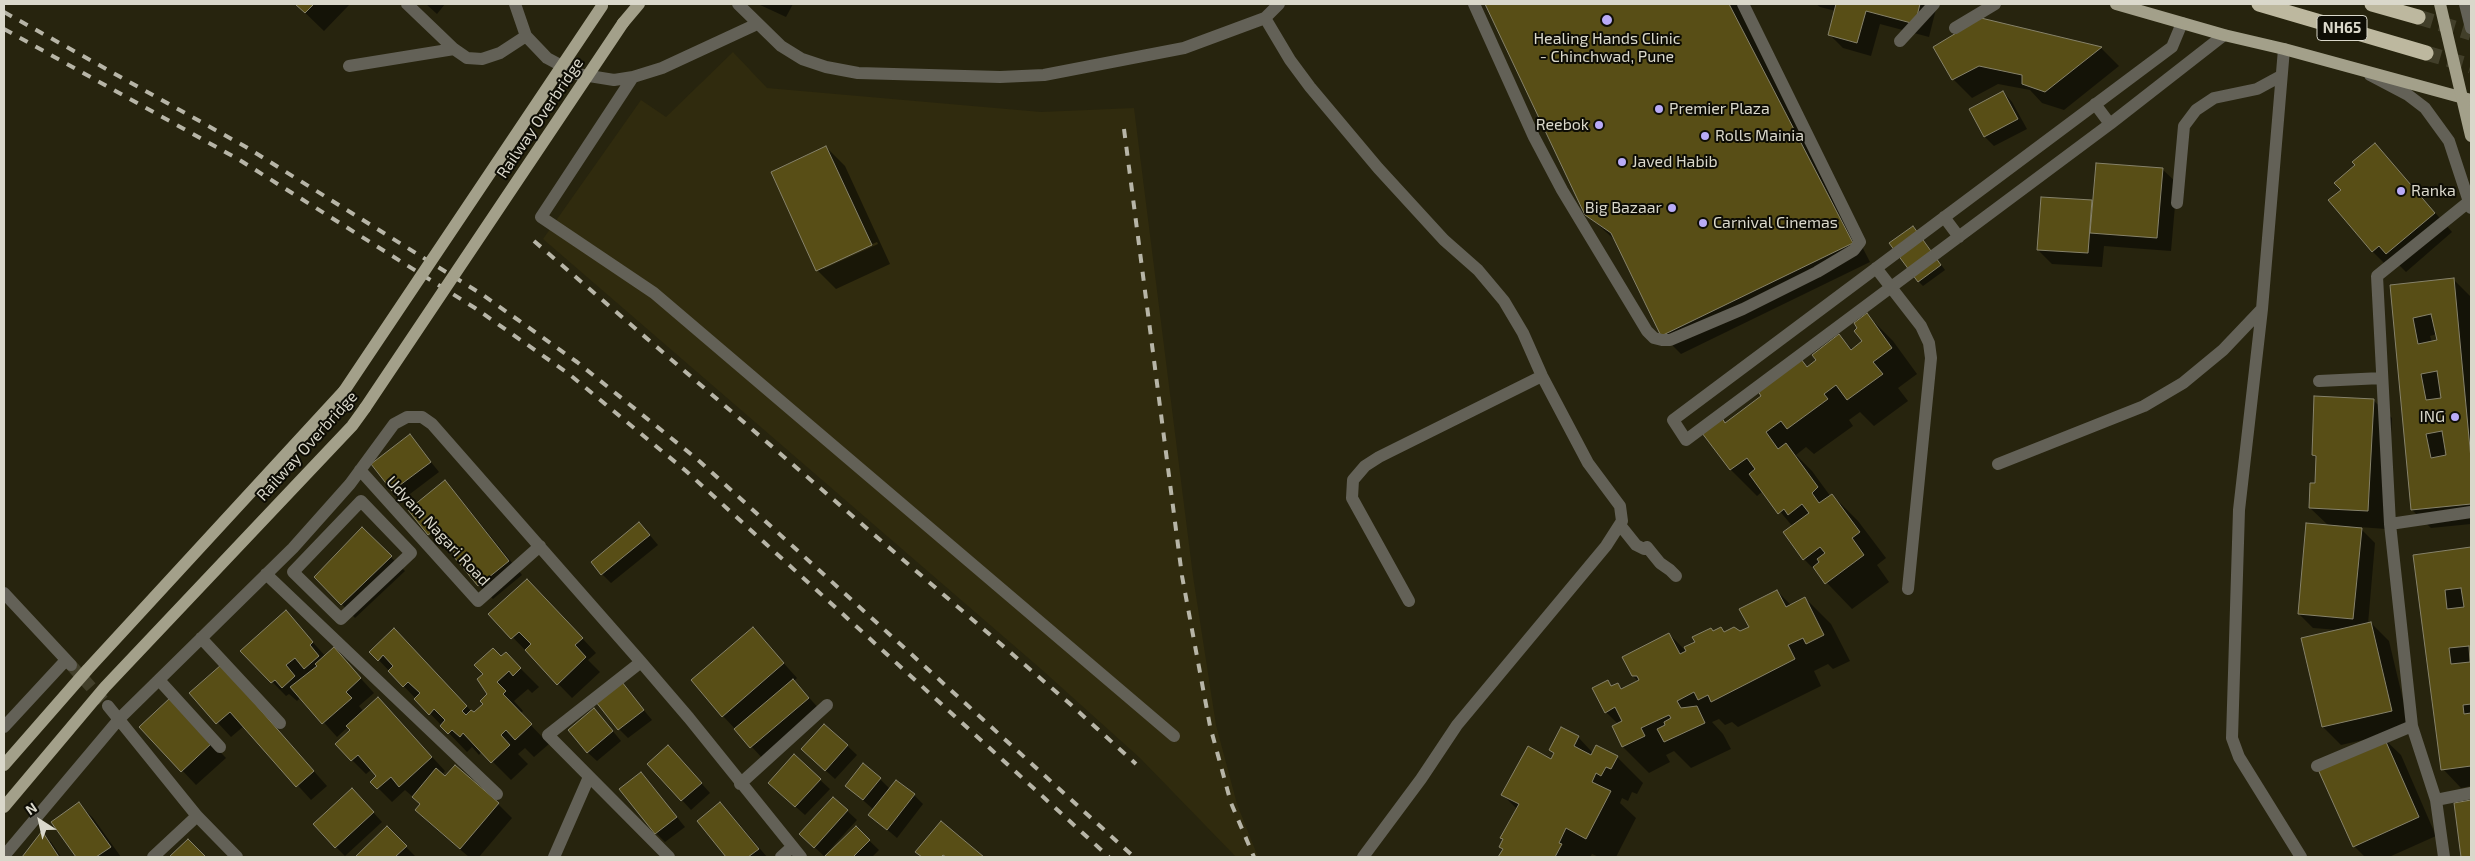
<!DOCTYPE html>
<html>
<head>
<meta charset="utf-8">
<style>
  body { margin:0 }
  #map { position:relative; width:2475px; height:861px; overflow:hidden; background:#27240e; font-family:"Exo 2",sans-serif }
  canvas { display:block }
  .frame { position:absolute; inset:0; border:5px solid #dad8cb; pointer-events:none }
  .north { position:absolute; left:15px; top:796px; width:50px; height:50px; -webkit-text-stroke:4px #0e0d05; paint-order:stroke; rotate:325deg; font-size:14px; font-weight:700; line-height:20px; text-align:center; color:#dad8cb }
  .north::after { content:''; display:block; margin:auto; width:18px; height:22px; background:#dad8cb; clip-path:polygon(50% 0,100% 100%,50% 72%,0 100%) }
</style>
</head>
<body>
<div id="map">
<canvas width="2475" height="861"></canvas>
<div class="frame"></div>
<div class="north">N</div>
</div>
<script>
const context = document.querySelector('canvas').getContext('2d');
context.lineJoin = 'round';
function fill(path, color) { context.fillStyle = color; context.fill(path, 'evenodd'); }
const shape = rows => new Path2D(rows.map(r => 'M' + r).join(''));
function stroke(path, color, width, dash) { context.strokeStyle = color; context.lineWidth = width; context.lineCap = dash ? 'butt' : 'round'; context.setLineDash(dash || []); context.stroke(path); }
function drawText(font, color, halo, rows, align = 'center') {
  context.font = font + ' "Exo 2",sans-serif'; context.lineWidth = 4; context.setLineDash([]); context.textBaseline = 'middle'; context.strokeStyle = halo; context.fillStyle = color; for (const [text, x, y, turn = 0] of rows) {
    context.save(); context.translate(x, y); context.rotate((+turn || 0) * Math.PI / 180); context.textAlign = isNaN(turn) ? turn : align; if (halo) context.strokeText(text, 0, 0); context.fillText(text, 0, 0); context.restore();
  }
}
fill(shape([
  [733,52,767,88,1041,112,1134,108,1193,576,1216,725,1237,804,1258,857,1236,857,1140,758,1041,669,543,239,641,100,666,117]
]), '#302b0e');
fill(shape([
  [296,4,350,4,324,31],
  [426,4,445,4,437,14],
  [758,4,793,4,786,17],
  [1486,4,1737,4,1870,262,1681,354,1662,335,1616,241,1586,214],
  [1816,4,1931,4,1936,9,1929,37,1880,24,1871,56,1843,48,1829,34,1836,11,1820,7],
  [1982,20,2101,48,2119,66,2064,110,2042,103,2030,90,1998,84,1972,98,1953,79,1934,47],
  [2003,92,2012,102,2027,129,1994,146,1985,137,1971,109],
  [2375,144,2452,232,2406,272,2398,264,2391,270,2372,251,2342,190,2357,165],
  [826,147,845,166,890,264,836,289,817,270],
  [877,242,878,244,823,269,823,266],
  [2162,169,2177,183,2171,251,2104,246,2102,267,2052,264,2038,250,2042,198,2094,202],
  [1917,232,1945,270,1923,286,1918,281],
  [2454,280,2471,297,2471,524,2431,528,2412,510,2391,286],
  [2437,334,2438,341,2432,342,2430,336],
  [2439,392,2442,392,2443,399,2440,399],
  [2447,451,2448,456,2445,456,2444,452],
  [1867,315,1893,341,1917,374,1898,388,1908,401,1874,426,1860,412,1849,420,1853,426,1814,454,1806,447,1796,455,1812,471,1831,497,1832,495,1858,521,1886,558,1877,565,1889,582,1852,609,1804,559,1793,527,1763,491,1757,496,1731,470,1704,434,1722,420,1726,424,1763,396,1801,361,1808,367,1818,360,1839,336,1853,350,1863,342],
  [2373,400,2392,418,2386,529,2359,527,2375,543,2368,624,2371,623,2389,641,2410,729,2381,736,2401,755,2436,836,2389,857,2365,857,2354,846,2381,736,2341,745,2323,727,2338,630,2313,628,2299,614,2329,526,2310,508,2316,485,2317,460,2313,455],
  [410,436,439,472,402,500,373,464],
  [444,482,458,496,522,575,493,599,479,585,458,555,452,542,443,549,409,510],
  [362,529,405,571,355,618,316,577],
  [648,533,658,545,611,583,602,574],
  [2471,548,2471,786,2461,788,2443,769,2415,556],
  [1777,591,1791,605,1805,598,1831,624,1850,661,1833,669,1828,664,1814,671,1821,686,1738,727,1732,722,1725,725,1719,719,1712,722,1723,734,1731,749,1691,768,1674,751,1666,755,1670,762,1649,773,1623,747,1613,727,1618,724,1606,712,1608,682,1613,687,1618,684,1623,689,1639,682,1633,676,1669,634,1688,653,1721,629,1725,633,1740,633,1750,628],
  [541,594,596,653,588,660,600,672,572,698,490,614],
  [286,612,326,657,334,649,374,693,359,706,364,712,392,713,445,771,442,775,498,804,512,818,479,857,469,857,430,824,416,810,421,804,405,790,392,802,372,782,378,776,372,769,366,774,352,760,351,730,348,727,337,737,301,697,297,701,289,694,286,696,242,651],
  [753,629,797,678,794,681,822,712,765,761,723,716],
  [412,649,474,714,485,704,489,694,483,688,506,654,539,687,532,693,528,689,514,701,523,711,520,714,549,744,534,757,525,748,518,754,528,764,511,780,482,751,479,755,472,747,467,752,371,652],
  [234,681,327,786,311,800,244,726,231,737,191,694],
  [622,684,652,720,628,738,619,729],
  [184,714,226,758,196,785,141,727],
  [603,719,621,741,597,761,587,752],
  [825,725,857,755,835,779,812,758],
  [1578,737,1593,753,1617,757,1643,783,1637,794,1632,792,1628,801,1622,798,1620,803,1636,818,1616,857,1599,857,1592,854,1590,857,1499,857,1517,809,1503,795,1552,761,1555,754,1551,750],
  [677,756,710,793,691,810,649,764],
  [641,773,685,827,665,842,656,833],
  [880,779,890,789,914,795,923,804,897,838,870,815,874,810,847,786],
  [820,780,830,789,805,815,779,792],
  [833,798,857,820,824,856,810,843],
  [361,799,382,822,345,856,336,847],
  [2471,801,2471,857,2462,857,2455,804],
  [79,804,93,818,121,857,77,857,53,822],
  [720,804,734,818,767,857,728,857,699,822],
  [941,823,982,857,923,857,917,852],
  [387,828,415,856,357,857],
  [856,828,879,850,872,857,826,857],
  [42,833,51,842,61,857,23,857]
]), '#0007');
const building = shape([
  [295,4,314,4,305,13,295,4],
  [1485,4,1729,4,1853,243,1661,336,1611,233,1585,215,1485,4],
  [1836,4,1920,4,1915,24,1866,11,1857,43,1828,35,1836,4],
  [1981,18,2102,47,2045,92,2022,84,2022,75,1979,66,1952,80,1933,47,1981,18],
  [2003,91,2018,119,1984,137,1969,109,2003,91],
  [2375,143,2435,213,2386,254,2379,246,2372,252,2328,200,2341,190,2334,183,2355,165,2352,162,2375,143],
  [826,146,872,245,816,271,771,172,826,146],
  [2096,163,2163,168,2157,238,2090,233,2096,163],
  [2041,197,2092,200,2088,253,2037,250,2041,197],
  [1913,226,1941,265,1918,282,1889,243,1913,226],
  [2454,278,2471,459,2471,504,2411,510,2390,285,2454,278],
  [2431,314,2437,340,2418,344,2413,318,2431,314],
  [2437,371,2441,398,2426,400,2421,374,2437,371],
  [2442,431,2446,455,2431,458,2426,434,2442,431],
  [1867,313,1892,348,1873,362,1883,374,1847,400,1836,385,1824,394,1828,399,1787,429,1781,421,1766,432,1778,449,1786,443,1818,487,1812,493,1819,503,1832,494,1860,532,1852,538,1864,555,1825,584,1813,567,1819,562,1817,559,1825,553,1820,547,1803,560,1783,532,1809,513,1802,504,1788,515,1784,509,1778,514,1749,474,1755,469,1747,458,1730,470,1702,433,1722,418,1725,423,1761,396,1758,391,1801,359,1807,367,1816,360,1812,355,1839,334,1851,350,1862,341,1854,331,1857,328,1854,323,1867,313],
  [2314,396,2374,399,2368,511,2309,508,2310,483,2315,483,2316,456,2312,455,2314,396],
  [410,434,431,462,392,491,371,464,410,434],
  [445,480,509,561,478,586,454,557,456,555,451,549,454,546,439,527,428,535,408,510,445,480],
  [639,522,650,535,601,575,591,562,639,522],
  [2306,523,2362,528,2353,619,2298,614,2306,523],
  [362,527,392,556,341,605,314,577,362,527],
  [2471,547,2471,704,2463,705,2464,714,2471,713,2471,766,2441,770,2413,555,2471,547],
  [2461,588,2464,607,2447,609,2445,590,2461,588],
  [2469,646,2470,662,2451,664,2449,648,2469,646],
  [527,579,583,638,575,645,586,657,557,685,525,650,531,644,519,632,511,639,488,614,527,579],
  [1777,590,1786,607,1805,597,1824,635,1806,644,1803,638,1788,645,1795,659,1711,702,1708,695,1698,700,1694,692,1677,701,1681,708,1697,706,1705,723,1664,742,1657,729,1665,725,1664,722,1671,718,1669,715,1641,728,1645,736,1622,747,1612,726,1622,721,1615,707,1605,713,1592,688,1608,680,1611,686,1618,683,1621,689,1639,680,1637,676,1632,676,1622,657,1669,633,1680,654,1686,651,1684,647,1695,642,1692,637,1711,628,1713,631,1721,627,1724,632,1734,627,1740,631,1749,627,1739,609,1777,590],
  [286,610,313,642,310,645,319,656,304,669,295,658,286,665,295,676,282,688,275,680,271,683,240,651,286,610],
  [2371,622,2392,711,2322,727,2301,638,2371,622],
  [753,627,784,663,722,717,691,680,753,627],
  [394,628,467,706,462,711,466,715,471,710,474,712,483,704,480,701,487,694,477,679,483,674,474,665,493,648,501,656,506,652,521,668,513,676,509,671,497,682,506,691,503,694,532,724,515,740,506,730,501,735,510,745,491,763,463,733,460,737,452,730,448,734,440,726,445,720,434,709,429,715,414,699,420,693,408,682,403,687,388,671,393,666,383,655,378,661,369,652,394,628],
  [334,647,361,678,346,692,352,698,322,724,290,687,317,666,315,664,334,647],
  [221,665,314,771,296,787,230,712,216,724,189,693,221,665],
  [793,679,809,698,750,748,734,729,793,679],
  [622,682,644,710,618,730,596,702,622,682],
  [378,697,432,757,399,787,391,777,377,789,370,782,376,776,358,755,351,761,335,744,350,730,346,726,378,697],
  [170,698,212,743,181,772,139,727,170,698],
  [594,708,613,731,587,753,568,730,594,708],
  [824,724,848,745,825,771,801,749,824,724],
  [1561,727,1579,736,1574,746,1591,755,1596,745,1618,756,1611,769,1606,767,1601,776,1596,773,1592,782,1611,791,1586,839,1566,828,1559,843,1562,844,1555,857,1498,857,1503,849,1499,847,1503,839,1500,838,1519,804,1501,795,1528,746,1551,759,1554,753,1549,750,1561,727],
  [2383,735,2419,817,2353,847,2316,765,2383,735],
  [668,745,702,783,681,801,647,764,668,745],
  [794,754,821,779,795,807,768,783,794,754],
  [863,763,881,778,863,800,845,786,863,763],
  [455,765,499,803,460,849,415,810,420,804,412,797,436,768,445,776,455,765],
  [641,772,677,817,655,834,619,789,641,772],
  [896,780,915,794,887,830,868,815,896,780],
  [352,788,374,812,335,848,313,824,352,788],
  [833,797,848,810,814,848,799,834,833,797],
  [2471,800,2471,857,2461,857,2454,803,2471,800],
  [79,802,111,847,96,857,76,857,51,822,79,802],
  [720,802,759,849,748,857,726,857,697,821,720,802],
  [941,821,984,857,946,857,943,855,941,857,922,857,915,852,941,821],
  [387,826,407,846,395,857,355,857,387,826],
  [856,826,870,840,853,857,824,857,856,826],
  [42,831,59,857,22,857,42,831],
  [188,839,206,857,169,857,188,839]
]);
fill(building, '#584e16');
stroke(building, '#86826a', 1);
stroke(shape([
  [71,665,108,706]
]), '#423f2a', 12, [12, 6]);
stroke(shape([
  [2418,17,2471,33],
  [2426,53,2471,66]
]), '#423f2a', 15, [15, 8]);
stroke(shape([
  [407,4,454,49,467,58,482,59,500,53,526,36],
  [515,4,526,36,547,58,577,74,614,80,633,77,662,68,757,24],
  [738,4,781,46,802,59,826,67,858,73,1000,77,1044,75,1184,48,1265,18,1279,4],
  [1474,4,1534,137,1562,190,1647,331,1654,338,1662,340,1670,340,1743,309,1817,272,1854,250,1860,242,1743,4],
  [2465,4,2471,28],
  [1265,18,1290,60,1310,87,1378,168,1444,240,1478,270,1504,301,1523,333,1542,376,1588,463,1620,506,1622,521,1606,546,1457,725,1421,779,1363,857],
  [2182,23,2172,47,1673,420,1686,440,2110,124,2224,35],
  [1955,28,1995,4],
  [1900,41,1934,4],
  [349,66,454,49],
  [2370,75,2408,95,2425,108,2449,141,2471,208],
  [633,77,541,217,654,293,1174,736],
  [2095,104,2110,124],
  [2177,203,2184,126,2196,110,2214,98,2257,89,2281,76],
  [1944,217,1959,237],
  [1876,268,1921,326,1929,343,1931,358,1908,589],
  [2262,309,2239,510,2232,738,2239,757,2301,857],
  [2319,381,2382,378],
  [1998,464,2144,406,2183,383,2223,350,2262,309,2284,49],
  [360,470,478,601,540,546],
  [361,501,411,553,341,619,293,572,361,501],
  [2390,524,2471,512],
  [1620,525,1636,545,1644,549,1647,547,1660,563,1670,570,1676,576],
  [266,574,497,794],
  [4,593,71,665],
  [1409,601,1352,498,1353,480,1365,466,1379,457,1542,376],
  [201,638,280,723],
  [641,662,548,735,669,857],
  [159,680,220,747],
  [108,706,197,816,237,857],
  [4,727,66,660],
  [2317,766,2412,726],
  [740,784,827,705],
  [2436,800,2471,793],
  [4,856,120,718,293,548,350,484,394,424,407,417,422,417,432,424,641,662,689,718,801,857],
  [153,857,197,816],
  [554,857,589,777],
  [781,857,792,847],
  [2444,857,2436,800,2412,726,2390,524,2377,276,2471,200]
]), '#636157', 12);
stroke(shape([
  [2116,4,2224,35,2284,49,2471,100],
  [623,23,639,4],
  [4,765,88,669,344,391],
  [4,807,105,687,352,426,365,408]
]), '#a3a08a', 12);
stroke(shape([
  [2259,4,2426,53],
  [2372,4,2418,17]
]), '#bdb89f', 15);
stroke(shape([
  [4,12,246,147,483,295,577,362,697,459,1134,857],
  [4,29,238,159,475,308,569,374,686,471,1109,857],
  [1124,129,1182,576,1210,726,1231,803,1254,857],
  [534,241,1069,703,1136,764]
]), '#b7b5a7', 4, [9, 9]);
stroke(shape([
  [2440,4,2471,136],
  [344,391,602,6],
  [365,408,623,23]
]), '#a3a08a', 12);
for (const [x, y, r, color] of [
  [1607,20,6,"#b9abf7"],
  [1659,109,5,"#b9abf7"],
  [1599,125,5,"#b9abf7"],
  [1705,136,5,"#b9abf7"],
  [1622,162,5,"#b9abf7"],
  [2401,191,5,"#b9abf7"],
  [1672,208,5,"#b9abf7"],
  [1703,223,5,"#b9abf7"],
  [2455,417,5,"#b9abf7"]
]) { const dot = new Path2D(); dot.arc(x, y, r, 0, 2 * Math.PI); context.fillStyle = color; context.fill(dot); stroke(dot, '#0e0d05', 2); }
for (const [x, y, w] of [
  [2342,28,50]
]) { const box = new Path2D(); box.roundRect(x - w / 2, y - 12.5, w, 25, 4); context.fillStyle = '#0e0d05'; context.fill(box); stroke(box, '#dad8cb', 1); }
drawText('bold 15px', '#dad8cb', null, [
  ["NH65",2342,28]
]);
drawText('16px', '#dad8cb', '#0e0d05', [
  ["Healing Hands Clinic",1607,39,"center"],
  ["- Chinchwad, Pune",1607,57,"center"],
  ["Premier Plaza",1669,109],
  ["Reebok",1589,125,"right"],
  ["Rolls Mainia",1715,136],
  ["Javed Habib",1632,162],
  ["Ranka",2411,191],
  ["Big Bazaar",1662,208,"right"],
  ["Carnival Cinemas",1713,223],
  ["ING",2445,417,"right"]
], 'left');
drawText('16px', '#dad8cb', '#0e0d05', [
  ["Railway Overbridge",540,118,-56],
  ["Railway Overbridge",307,446,-48],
  ["Udyam Nagari Road",438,531,47]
]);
</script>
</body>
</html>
